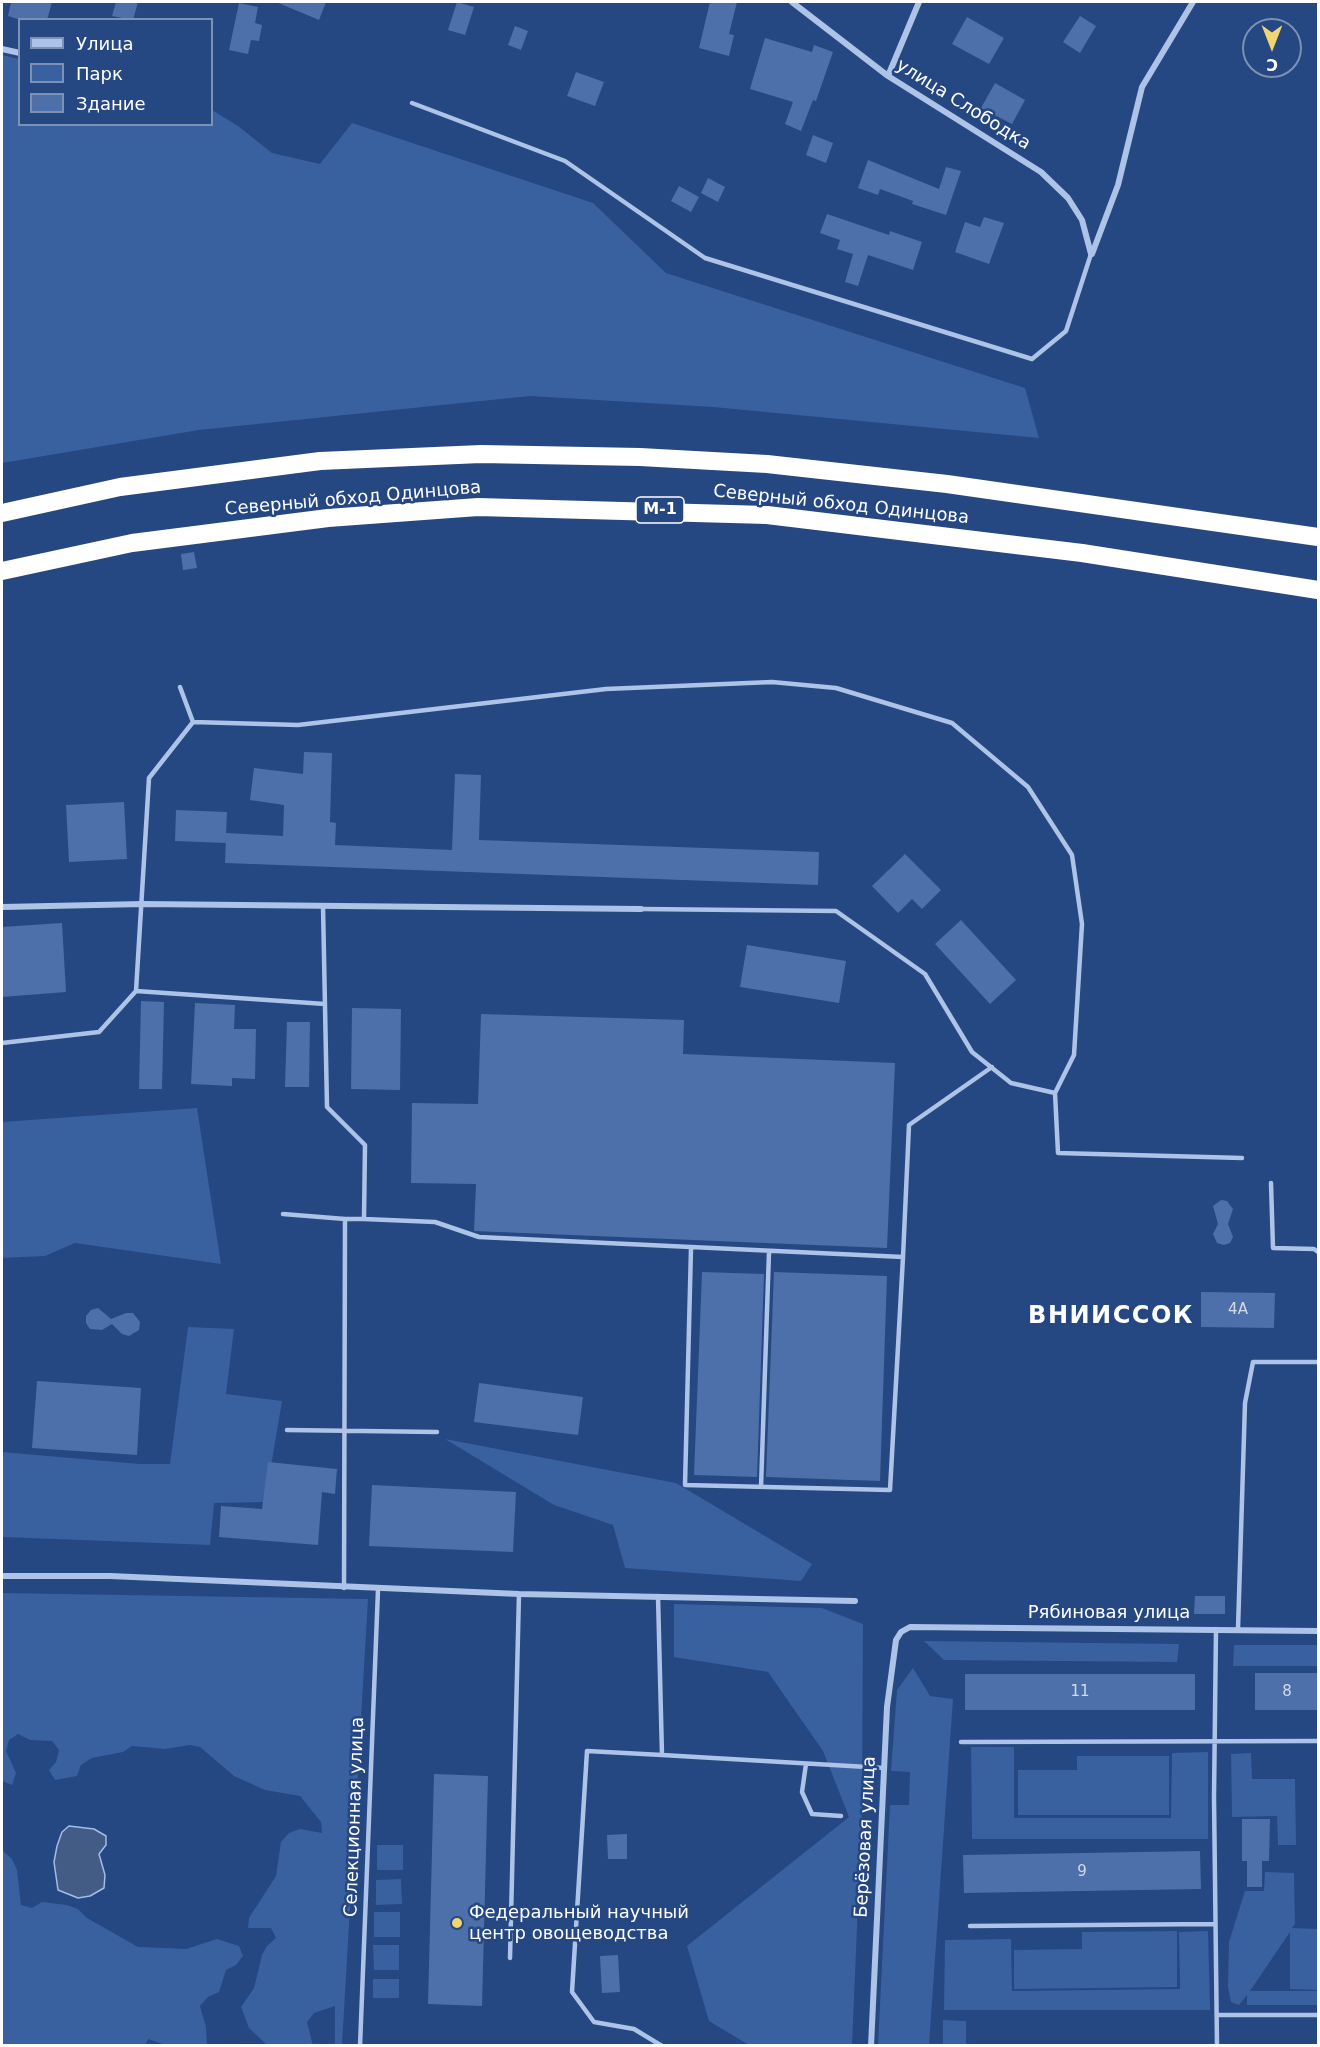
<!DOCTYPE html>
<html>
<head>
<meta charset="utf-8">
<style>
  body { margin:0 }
  #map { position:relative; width:1320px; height:2047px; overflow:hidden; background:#254782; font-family:"DejaVu Sans",sans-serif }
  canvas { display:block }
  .frame { position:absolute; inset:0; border:3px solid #fff; pointer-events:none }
  .legend { position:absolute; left:18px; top:18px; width:195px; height:108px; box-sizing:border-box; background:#254782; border:2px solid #7c91b4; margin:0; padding:8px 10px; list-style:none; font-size:18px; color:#fff }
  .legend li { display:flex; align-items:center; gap:12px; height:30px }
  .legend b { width:30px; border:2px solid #7c91b4 }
  .north { position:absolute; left:1242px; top:18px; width:60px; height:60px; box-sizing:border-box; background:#254782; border:2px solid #7c91b4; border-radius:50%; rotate:180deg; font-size:16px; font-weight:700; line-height:24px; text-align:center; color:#fff }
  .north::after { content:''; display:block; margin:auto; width:21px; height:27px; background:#f1d571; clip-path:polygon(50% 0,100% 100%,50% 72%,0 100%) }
</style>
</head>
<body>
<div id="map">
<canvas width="1320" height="2047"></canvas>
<div class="frame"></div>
<ul class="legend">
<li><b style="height:8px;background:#adc3e7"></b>Улица</li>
<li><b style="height:16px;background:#39609f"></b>Парк</li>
<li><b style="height:16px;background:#4d70aa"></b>Здание</li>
</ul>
<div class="north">С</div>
</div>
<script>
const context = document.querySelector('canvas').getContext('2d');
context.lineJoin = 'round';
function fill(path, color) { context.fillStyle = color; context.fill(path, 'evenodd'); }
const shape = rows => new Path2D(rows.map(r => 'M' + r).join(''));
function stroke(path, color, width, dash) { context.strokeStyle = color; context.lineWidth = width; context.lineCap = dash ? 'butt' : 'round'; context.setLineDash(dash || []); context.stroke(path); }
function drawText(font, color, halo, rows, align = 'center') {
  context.font = font + ' "DejaVu Sans",sans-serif'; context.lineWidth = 5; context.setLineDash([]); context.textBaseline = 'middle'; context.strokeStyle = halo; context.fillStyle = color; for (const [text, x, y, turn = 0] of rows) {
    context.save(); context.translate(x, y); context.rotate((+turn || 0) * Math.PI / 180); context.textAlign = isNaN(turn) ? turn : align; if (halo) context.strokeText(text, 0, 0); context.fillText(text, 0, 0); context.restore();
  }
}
fill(shape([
  [2,55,19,59,20,124,212,124,212,110,238,126,272,153,320,164,352,123,593,203,666,273,1025,388,1039,438,713,407,530,396,199,430,2,463],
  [197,1108,221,1264,75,1243,45,1256,2,1258,2,1122],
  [188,1327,234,1329,226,1394,282,1401,265,1502,214,1503,210,1545,2,1537,2,1452,140,1464,170,1464],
  [445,1439,676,1483,812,1564,801,1581,625,1568,613,1525,554,1505],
  [2,1593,368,1599,342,2045,335,2045,335,2006,314,2013,307,2022,313,2046,267,2045,249,2028,241,2007,254,1988,262,1955,267,1946,276,1938,271,1928,248,1928,249,1918,276,1876,281,1842,289,1833,300,1829,322,1833,321,1822,300,1796,265,1790,234,1776,200,1747,190,1745,165,1749,132,1746,123,1752,92,1758,81,1765,77,1776,55,1780,49,1770,56,1762,59,1750,52,1741,30,1740,18,1734,9,1740,6,1751,16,1773,12,1785,2,1781],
  [674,1604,822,1608,863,1624,862,1810,852,2045,749,2045,709,2021,687,1946,849,1817,823,1751,768,1672,674,1657],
  [924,1641,1179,1644,1177,1662,944,1660],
  [1234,1645,1318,1645,1318,1666,1233,1666],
  [913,1668,930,1696,953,1699,929,2045,878,2045,890,1805,909,1805,910,1772,891,1771,897,1690],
  [971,1747,1014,1747,1014,1818,1171,1818,1172,1753,1208,1752,1208,1839,972,1839],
  [1251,1753,1252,1779,1295,1779,1296,1845,1278,1845,1277,1816,1232,1817,1231,1754],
  [1077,1756,1169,1756,1169,1815,1018,1815,1018,1770,1077,1770],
  [377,1845,403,1845,403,1870,377,1870],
  [2,1850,12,1859,17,1870,21,1905,32,1908,42,1902,67,1905,78,1909,87,1918,138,1947,186,1949,217,1939,239,1946,243,1956,236,1965,226,1970,219,1992,208,1997,200,2006,206,2027,207,2045,166,2045,148,2039,145,2046,2,2045],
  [1265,1872,1294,1873,1295,1924,1292,1928,1318,1929,1318,1990,1290,1989,1290,1932,1250,1991,1318,1991,1318,2005,1247,2005,1247,1995,1239,2005,1231,2002,1228,1987,1229,1942,1245,1891,1264,1891],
  [401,1879,402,1904,376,1905,376,1880],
  [374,1912,400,1912,400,1937,374,1937],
  [1177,1931,1177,1987,1014,1989,1014,1950,1082,1949,1082,1932],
  [1208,1931,1210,2010,944,2010,945,1940,1011,1939,1012,1991,1180,1989,1179,1932],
  [373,1945,399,1945,399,1970,374,1970],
  [373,1979,399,1979,399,1998,373,1998],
  [943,2020,966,2021,966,2045,943,2045]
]), '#39609f');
const water = shape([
  [69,1826,94,1829,106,1836,106,1845,99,1854,105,1875,104,1888,90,1896,78,1898,58,1890,54,1862,57,1846,62,1832,69,1826]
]);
fill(water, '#435c86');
stroke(water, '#a1bde8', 1.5);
fill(shape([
  [11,2,52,2,47,20,21,20,8,16],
  [116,2,138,2,133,20,112,16],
  [276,2,326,2,319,20],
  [457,2,474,7,465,35,448,30],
  [710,2,737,2,729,34,734,35,729,56,699,48],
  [239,3,258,7,255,23,262,25,259,41,251,40,248,54,229,50],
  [1080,16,1096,26,1080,53,1063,42],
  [967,17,1004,38,989,64,952,44],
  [515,26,528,31,521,50,508,45],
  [765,38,812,52,814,45,833,52,816,101,813,100,801,131,785,124,793,102,750,89],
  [576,72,604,82,595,106,567,96],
  [995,83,1025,100,1012,124,981,108],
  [813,135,833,143,826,163,806,155],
  [868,160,939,189,946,167,961,171,946,215,912,204,913,201,880,189,878,195,858,188],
  [708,178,725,187,718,202,701,193],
  [679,186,699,197,691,212,671,201],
  [827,214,889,235,890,231,922,242,913,270,868,255,858,286,845,282,853,254,837,249,840,240,820,233],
  [984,217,1004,223,989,264,955,252,965,222,980,227],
  [194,552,197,568,183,570,181,554],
  [304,752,332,753,330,822,336,823,335,845,452,850,455,774,481,775,479,840,819,852,818,885,225,863,226,837,226,843,175,841,176,810,227,812,226,833,283,836,284,805,250,800,254,768,303,774],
  [124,802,127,859,69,862,66,805],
  [905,854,941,890,922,909,912,899,898,913,872,886],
  [961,920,1016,980,990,1004,935,944],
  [62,923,66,992,2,997,2,927],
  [747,945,846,961,839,1003,740,987],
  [141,1001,164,1002,162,1089,139,1089],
  [195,1003,235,1005,234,1029,256,1029,255,1079,232,1078,232,1086,191,1084],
  [352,1008,401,1009,400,1090,351,1089],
  [481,1014,684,1020,683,1054,895,1063,887,1248,474,1231,476,1184,411,1183,412,1103,478,1104],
  [287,1022,310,1022,309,1087,285,1087],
  [1221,1200,1227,1201,1233,1209,1228,1224,1233,1237,1230,1243,1224,1245,1217,1243,1213,1234,1218,1224,1213,1206],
  [702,1272,764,1274,757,1477,694,1475],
  [774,1272,887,1276,880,1481,766,1477],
  [1201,1292,1275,1293,1274,1328,1201,1327],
  [98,1308,111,1319,126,1313,133,1313,140,1322,139,1330,129,1336,122,1334,112,1324,102,1330,90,1329,86,1323,86,1316,91,1310],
  [37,1381,141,1388,137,1455,32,1448],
  [479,1383,583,1397,578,1435,474,1422],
  [268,1462,337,1469,335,1494,322,1492,318,1545,219,1537,221,1506,262,1509],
  [372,1485,516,1492,513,1552,369,1546],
  [1195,1596,1225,1596,1225,1614,1194,1614],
  [1255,1673,1318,1673,1318,1710,1255,1710],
  [965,1674,1195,1674,1195,1710,965,1710],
  [434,1774,488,1776,482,2006,428,2004],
  [1242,1819,1270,1819,1269,1861,1262,1861,1262,1887,1247,1887,1247,1861,1242,1861],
  [627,1834,627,1859,608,1859,607,1835],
  [1200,1851,1201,1889,964,1893,963,1855],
  [618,1955,620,1992,602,1993,600,1956]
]), '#4d70aa');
stroke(shape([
  [412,103,565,161,705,258,1032,359,1066,331,1091,254],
  [193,722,298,725,606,689,772,682,836,688,952,723,1028,787,1072,855,1082,924,1074,1055,1055,1093],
  [323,906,327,1107,365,1145,364,1219,345,1219,344,1588],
  [641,909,836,911,925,974,972,1052,1011,1083,1055,1093,1058,1153,1242,1158],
  [136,991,325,1004],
  [2,1043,99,1032,136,991,149,778,193,722,180,687],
  [1271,1183,1273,1248,1314,1249,1318,1252],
  [283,1214,345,1219],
  [364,1219,435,1222,479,1237,903,1257,909,1125,992,1067],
  [691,1248,685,1485,890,1490,903,1257],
  [287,1430,437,1432],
  [761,1487,769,1252],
  [658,1596,662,1755,587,1751,572,1992,594,2022,634,2029,662,2046],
  [1216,1629,1214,1797,1217,2046],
  [1238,1629,1245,1403,1253,1362,1318,1362],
  [961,1742,1318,1741],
  [662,1755,884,1768],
  [806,1764,802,1792,812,1814,841,1816],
  [970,1926,1215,1924],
  [510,1958,519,1594],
  [1217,2015,1318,2015],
  [360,2046,378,1590]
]), '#adc3e7', 4.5);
stroke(shape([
  [792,2,888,76,1041,172,1068,198,1082,220,1091,254],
  [2,49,20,53],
  [888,76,919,2],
  [1092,254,1118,185,1142,87,1193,2],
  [2,907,143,904,641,909],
  [2,1576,110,1576,519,1594,855,1601],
  [871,2046,887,1707,896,1640,901,1632,910,1627,1318,1631]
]), '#adc3e7', 6);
stroke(shape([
  [2,513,120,487,320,461,481,454,640,457,767,464,947,484,1318,537],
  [2,571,132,543,328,518,478,507,767,515,1082,553,1318,590]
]), '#fff', 18);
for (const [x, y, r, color] of [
  [457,1923,6,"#f1d571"]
]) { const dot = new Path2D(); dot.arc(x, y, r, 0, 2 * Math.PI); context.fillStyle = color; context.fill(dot); stroke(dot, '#254782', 2); }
drawText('15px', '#d2dbea', null, [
  ["4А",1238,1310],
  ["11",1080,1692],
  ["8",1287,1692],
  ["9",1082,1872]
]);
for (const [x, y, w] of [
  [660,510,48]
]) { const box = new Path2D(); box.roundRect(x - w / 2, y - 13, w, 26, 4.5); context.fillStyle = '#254782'; context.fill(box); stroke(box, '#fff', 1.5); }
drawText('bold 16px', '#fff', null, [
  ["М-1",660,510]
]);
drawText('18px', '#fff', '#254782', [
  ["улица Слободка",963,105,32],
  ["Северный обход Одинцова",353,499,-5],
  ["Северный обход Одинцова",841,505,6],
  ["Рябиновая улица",1109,1613],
  ["Селекционная улица",355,1817,-88],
  ["Берёзовая улица",866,1837,-87]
]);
drawText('18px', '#fff', '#254782', [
  ["Федеральный научный",469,1913],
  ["центр овощеводства",469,1934]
], 'left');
context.letterSpacing = '1.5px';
drawText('bold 24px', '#fff', '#254782', [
  ["ВНИИССОК",1111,1317]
]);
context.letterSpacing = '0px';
</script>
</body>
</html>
